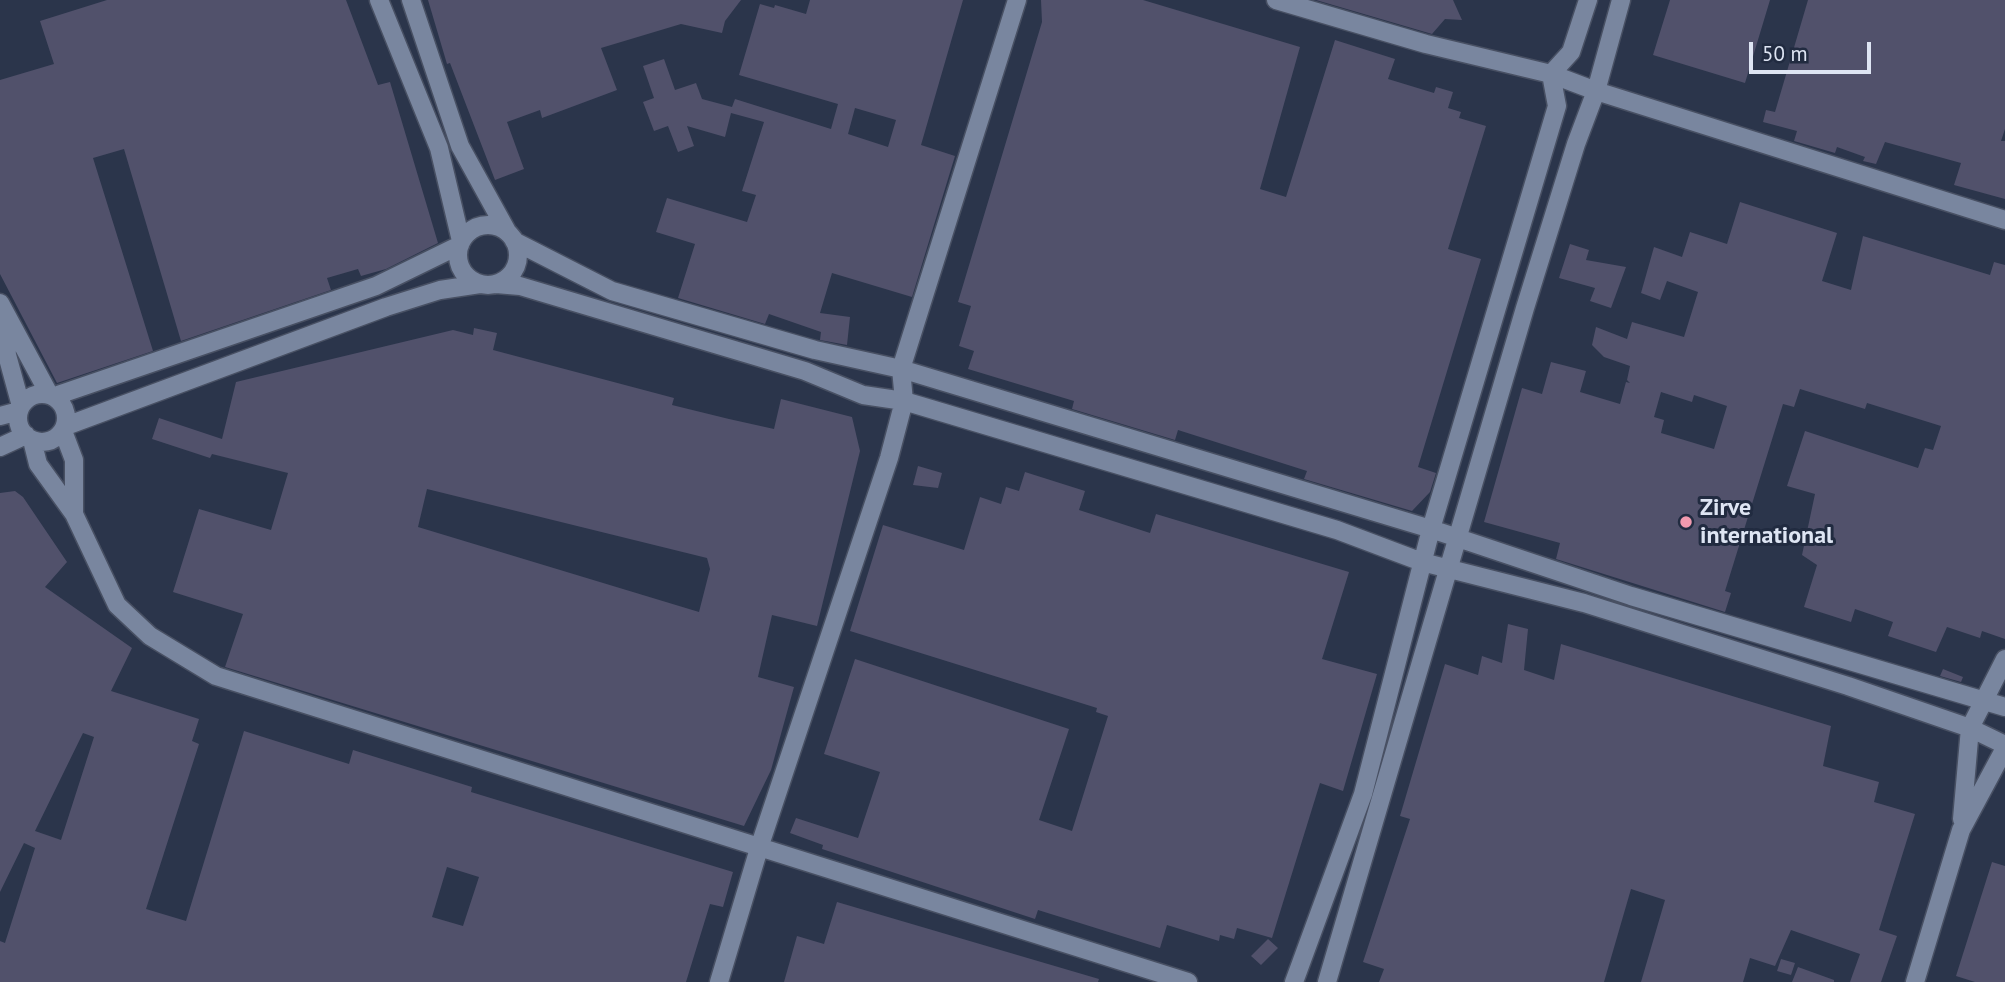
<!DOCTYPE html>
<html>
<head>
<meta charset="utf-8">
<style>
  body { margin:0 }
  #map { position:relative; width:2005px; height:982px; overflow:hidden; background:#2b354b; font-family:"PT Sans",sans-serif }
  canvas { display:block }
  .scale { position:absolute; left:1749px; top:42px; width:122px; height:32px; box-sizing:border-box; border:4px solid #dee5f3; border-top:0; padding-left:9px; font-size:21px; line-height:24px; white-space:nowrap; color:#dee5f3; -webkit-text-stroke:5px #212b40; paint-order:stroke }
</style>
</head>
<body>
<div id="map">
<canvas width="2005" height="982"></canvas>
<div class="scale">50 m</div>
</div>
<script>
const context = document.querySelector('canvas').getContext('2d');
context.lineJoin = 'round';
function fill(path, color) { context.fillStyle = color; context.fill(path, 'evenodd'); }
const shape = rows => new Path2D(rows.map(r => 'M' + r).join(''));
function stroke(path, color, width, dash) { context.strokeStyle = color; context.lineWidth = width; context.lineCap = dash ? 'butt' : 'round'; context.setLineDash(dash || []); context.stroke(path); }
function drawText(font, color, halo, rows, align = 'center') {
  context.font = font + ' "PT Sans",sans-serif'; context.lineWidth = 6; context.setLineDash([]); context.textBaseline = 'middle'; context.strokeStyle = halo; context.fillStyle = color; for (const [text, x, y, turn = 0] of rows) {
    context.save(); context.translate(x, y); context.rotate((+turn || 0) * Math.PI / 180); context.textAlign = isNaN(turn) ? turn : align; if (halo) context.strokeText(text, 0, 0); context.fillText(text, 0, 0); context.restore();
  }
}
fill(shape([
  [107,0,346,0,378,85,390,82,438,243,386,269,361,276,358,269,327,278,331,290,181,341,124,149,93,158,153,351,57,383,0,274,0,80,54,64,40,21],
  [428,0,741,0,725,21,722,33,681,24,601,48,617,90,542,118,540,110,507,122,524,169,495,180,450,63,447,64],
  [810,0,963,0,921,145,955,156,912,297,832,273,820,313,850,317,847,345,820,340,821,332,769,314,765,324,678,298,695,244,656,232,667,198,747,222,756,195,742,191,764,122,731,113,725,137,687,126,694,146,678,152,668,126,654,131,643,102,654,98,643,66,664,59,675,90,696,83,702,99,732,107,735,99,831,129,838,104,739,75,760,4,774,8,775,5,806,14],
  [855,108,896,120,888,147,848,134],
  [1041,0,1143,0,1300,47,1260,189,1286,197,1335,40,1395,59,1388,79,1434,93,1436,87,1453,92,1448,108,1461,112,1459,118,1486,126,1448,249,1481,259,1418,467,1436,473,1430,492,1412,511,1304,479,1307,471,1178,430,1175,440,1072,409,1074,401,968,369,974,351,959,346,971,306,958,302,1042,22],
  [1316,0,1453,0,1462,20,1445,19,1432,34],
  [1670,0,1770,0,1745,83,1653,55],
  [1808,0,2005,0,2005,129,2001,141,2005,141,2005,199,1954,185,1961,163,1885,142,1876,164,1863,161,1865,157,1837,147,1835,153,1794,141,1797,131,1763,122,1766,110,1775,112],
  [1740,202,1837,233,1822,281,1851,290,1863,236,1990,275,1994,262,2005,265,2005,639,1982,631,1980,638,1947,627,1936,652,1888,636,1893,622,1855,609,1851,622,1804,607,1817,565,1802,555,1815,494,1787,486,1805,431,1918,468,1925,448,1933,450,1941,426,1867,403,1865,409,1800,389,1794,407,1783,404,1725,591,1731,593,1725,612,1556,559,1560,543,1484,522,1522,388,1542,394,1551,362,1586,371,1580,392,1620,404,1626,382,1630,383,1627,380,1630,366,1604,357,1592,345,1596,327,1627,339,1632,322,1684,337,1698,292,1667,281,1660,300,1641,293,1654,247,1682,257,1690,232,1727,244],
  [1661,392,1692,402,1694,395,1727,406,1714,449,1661,433,1664,420,1654,417],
  [1570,244,1589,250,1586,260,1626,267,1611,308,1590,301,1595,288,1559,278],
  [474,328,497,333,493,350,674,398,672,405,729,419,774,429,781,399,852,417,860,451,817,626,772,615,758,677,794,687,771,770,744,826,225,667,243,614,173,592,199,509,271,530,288,473,212,454,210,458,152,439,159,418,222,439,236,382,453,330,473,335],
  [427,489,707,558,710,569,699,612,418,527],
  [918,466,942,473,938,488,913,485],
  [1025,472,1085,491,1079,510,1150,533,1156,514,1349,572,1322,659,1377,674,1343,791,1320,783,1272,938,1237,928,1234,939,1220,935,1219,941,1167,925,1160,948,1038,910,1035,919,822,849,823,845,790,833,796,818,858,838,880,772,824,754,855,659,1069,729,1039,820,1072,831,1108,716,1096,712,1097,708,850,631,883,525,964,550,980,497,1001,504,1006,487,1019,491],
  [15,491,23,497,67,562,45,587,132,648,111,691,199,719,192,741,199,744,146,909,186,921,244,731,349,764,353,750,472,787,471,792,733,872,723,907,710,904,686,982,0,982,0,941,5,943,35,848,24,843,0,892,0,493],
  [83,733,94,737,61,840,35,831],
  [447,867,479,877,463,926,432,917],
  [1508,624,1528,629,1524,670,1554,680,1561,644,1831,726,1823,766,1879,782,1874,802,1915,814,1879,930,1897,936,1881,982,1850,982,1860,954,1791,930,1775,966,1750,958,1743,982,1641,982,1665,900,1631,889,1604,982,1379,982,1384,969,1363,962,1410,819,1400,816,1445,664,1478,675,1482,656,1502,663],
  [1943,669,1963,677,1961,682,1940,676],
  [1992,862,2005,866,2005,982,1975,982,1956,976],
  [837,902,1099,979,1098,982,784,982,797,936,824,944],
  [1268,939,1278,948,1261,965,1251,956],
  [1781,959,1795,963,1791,975,1777,971],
  [1798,967,1834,980,1834,982,1792,982]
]), '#51516b');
const minor = shape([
  [379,0,439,148,461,241],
  [411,0,460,146,508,233],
  [1276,0,1426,44,1551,74,1596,91,2005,220],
  '458 255a30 30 0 1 1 60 0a30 30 0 1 1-60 0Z',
  [514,241,612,291,815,350,901,369,1431,529,1631,596,2005,707],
  [496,284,520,286,805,371,863,395,904,401,1337,530,1422,562,1584,603,1848,686,1970,728,2005,745],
  [0,303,49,394],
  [4,318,7,355,21,406],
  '18 418a24 24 0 1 1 48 0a24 24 0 1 1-48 0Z',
  [55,396,376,286,460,245],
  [0,416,19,411],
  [66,426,386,307,440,290,480,284],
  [63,431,74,460,74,514],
  [32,440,38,464,74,514,117,605,150,636,216,676,1188,982],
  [0,447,26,435],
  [1962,819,1970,728,2005,659],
  [719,982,760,845,889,458,904,401,901,369,1017,0],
  [1294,982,1363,794,1431,529,1557,106,1551,74,1571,52,1588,0],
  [1327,982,1525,308,1576,144,1596,91,1621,0],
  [1915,982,1961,830,2005,748]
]);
stroke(minor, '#485063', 21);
stroke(minor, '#79869f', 18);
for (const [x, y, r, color] of [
  [1686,522,7,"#f29aaf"]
]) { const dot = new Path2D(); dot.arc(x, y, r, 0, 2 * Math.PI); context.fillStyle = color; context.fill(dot); stroke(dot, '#212b40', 2.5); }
drawText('bold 24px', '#dee5f3', '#212b40', [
  ["Zirve",1700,508],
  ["international",1700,536]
], 'left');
</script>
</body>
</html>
